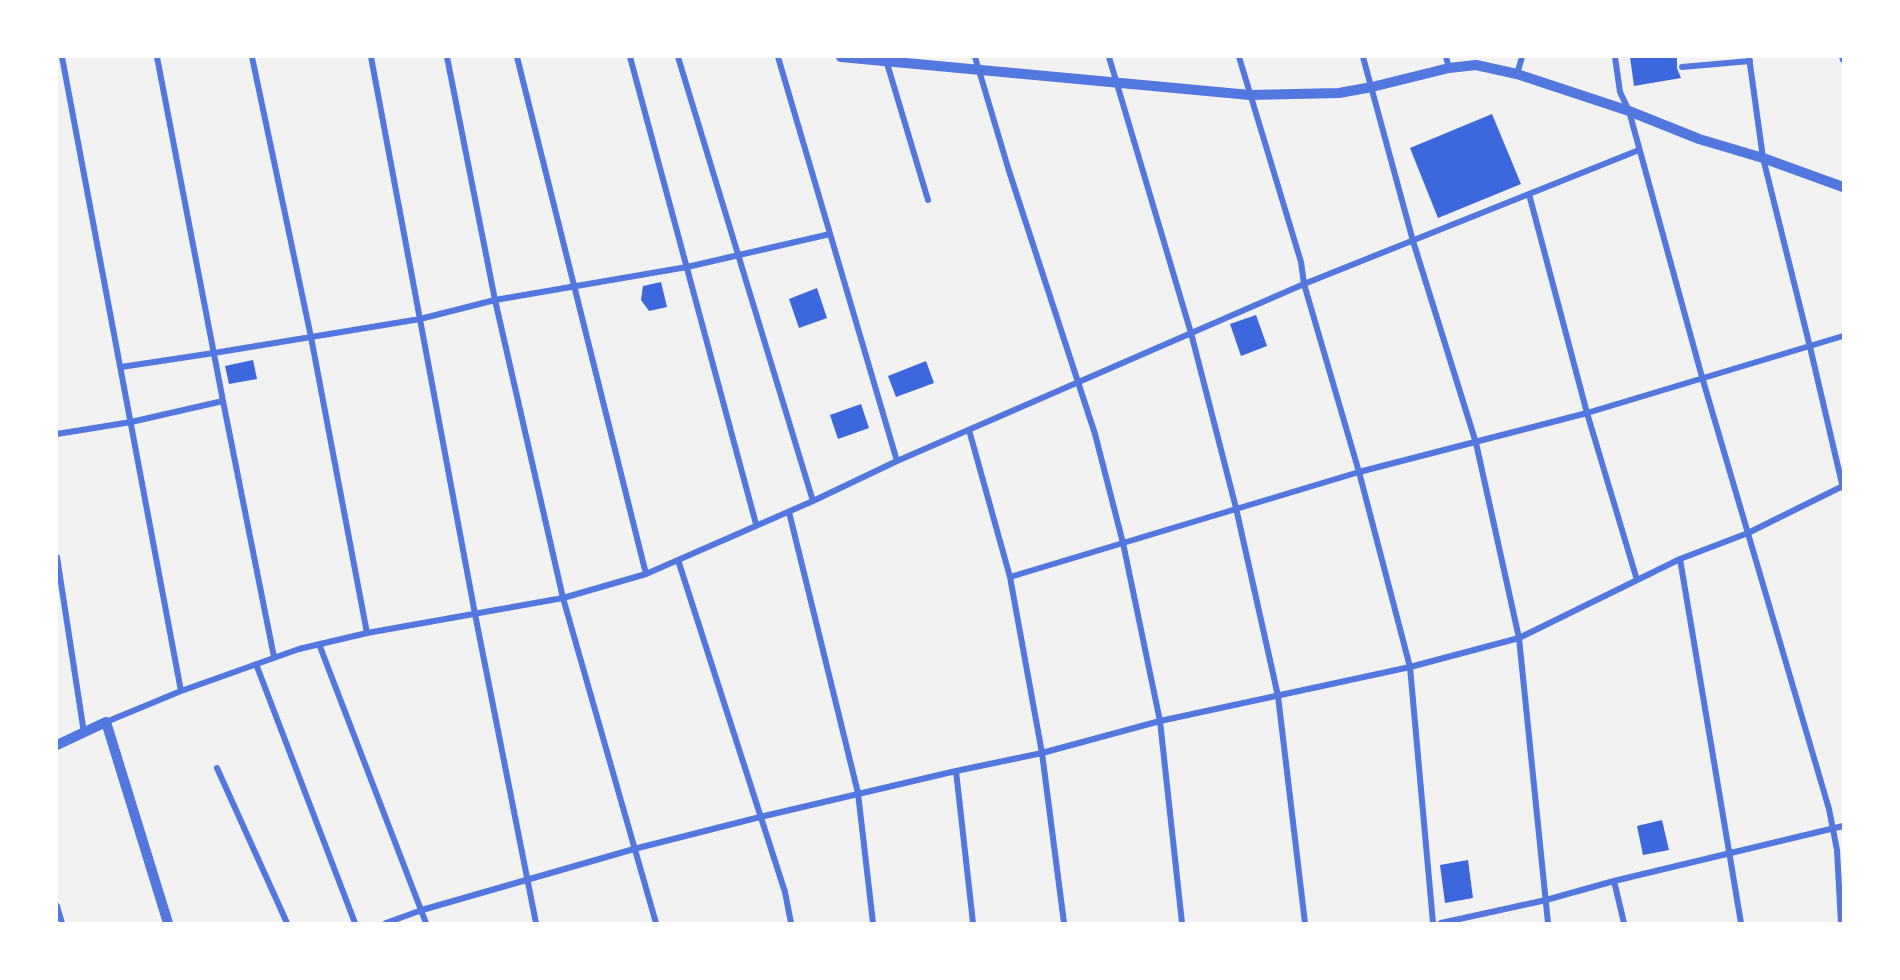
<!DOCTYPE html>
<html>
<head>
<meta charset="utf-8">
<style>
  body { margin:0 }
  #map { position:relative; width:1900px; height:980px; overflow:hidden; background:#f2f2f2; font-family:Arial,sans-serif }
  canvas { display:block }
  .frame { position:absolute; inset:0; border:58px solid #fff; pointer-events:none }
</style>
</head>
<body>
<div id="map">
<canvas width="1900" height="980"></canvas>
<div class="frame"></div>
</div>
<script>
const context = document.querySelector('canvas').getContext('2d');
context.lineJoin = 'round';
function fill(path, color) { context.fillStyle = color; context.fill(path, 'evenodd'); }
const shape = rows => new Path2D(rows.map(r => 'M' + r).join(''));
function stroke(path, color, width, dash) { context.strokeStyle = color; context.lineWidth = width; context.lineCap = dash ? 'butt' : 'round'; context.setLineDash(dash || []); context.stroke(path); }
fill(shape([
  [1630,57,1677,57,1677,68,1681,78,1634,86],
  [1492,114,1521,184,1438,218,1410,148],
  [661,282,667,307,649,311,641,300,643,286],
  [817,288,827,318,799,328,789,299],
  [1256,315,1267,346,1241,356,1230,324],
  [253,360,257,379,229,384,225,366],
  [926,361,934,383,896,397,888,376],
  [861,404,869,428,838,439,830,415],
  [1662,820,1669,850,1643,855,1637,826],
  [1468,860,1473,898,1445,903,1440,865]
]), '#3d67dc');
stroke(shape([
  [62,57,181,691],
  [157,57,223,401,274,657],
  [252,57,311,337,367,633],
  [371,57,475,614,536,923],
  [447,57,495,300,563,598,656,923],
  [517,57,646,574],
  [630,57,756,524],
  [678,57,813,501],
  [778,57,897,461],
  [975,57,1009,171,1095,434,1123,543,1160,721,1182,923],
  [1109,57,1191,333,1236,508,1278,696,1305,923],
  [1239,57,1301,262,1304,284,1359,472,1410,667,1433,923],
  [1363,57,1413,241,1476,443,1519,638,1548,923],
  [1446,57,1449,68],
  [1615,57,1620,92,1629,111,1702,377,1829,809,1837,850,1841,923],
  [1749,57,1763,158,1810,347,1843,488],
  [1842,57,1843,60],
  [886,60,928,200],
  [1682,67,1750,61],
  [1517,74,1522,57],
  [1529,194,1587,413,1637,580],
  [121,367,214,353,420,319,495,300,687,267,830,234],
  [969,430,1010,577,1042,753,1064,923],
  [57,434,131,422,223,401],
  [789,512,858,793,873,923],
  [57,557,84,733],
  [1680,559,1741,923],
  [678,560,785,892,791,923],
  [1010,577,1359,472,1587,413,1843,336],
  [319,644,426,923],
  [256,664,355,923],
  [106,722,181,691,299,649,367,633,563,598,646,574,813,501,897,461,1304,284,1639,150],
  [217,768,287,923],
  [956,771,973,923],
  [1614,881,1624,923],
  [57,906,62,923],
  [386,923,422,910,634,849,760,817,956,771,1042,753,1160,721,1410,667,1519,638,1680,559,1748,533,1843,486],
  [1441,923,1546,900,1614,881,1843,826]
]), '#5277de', 6);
stroke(shape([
  [841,57,1250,95,1339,93,1372,87,1449,68,1476,65,1517,74,1629,111,1699,139,1763,158,1843,187],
  [57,745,106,722,168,923]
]), '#5277de', 10);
</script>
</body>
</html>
